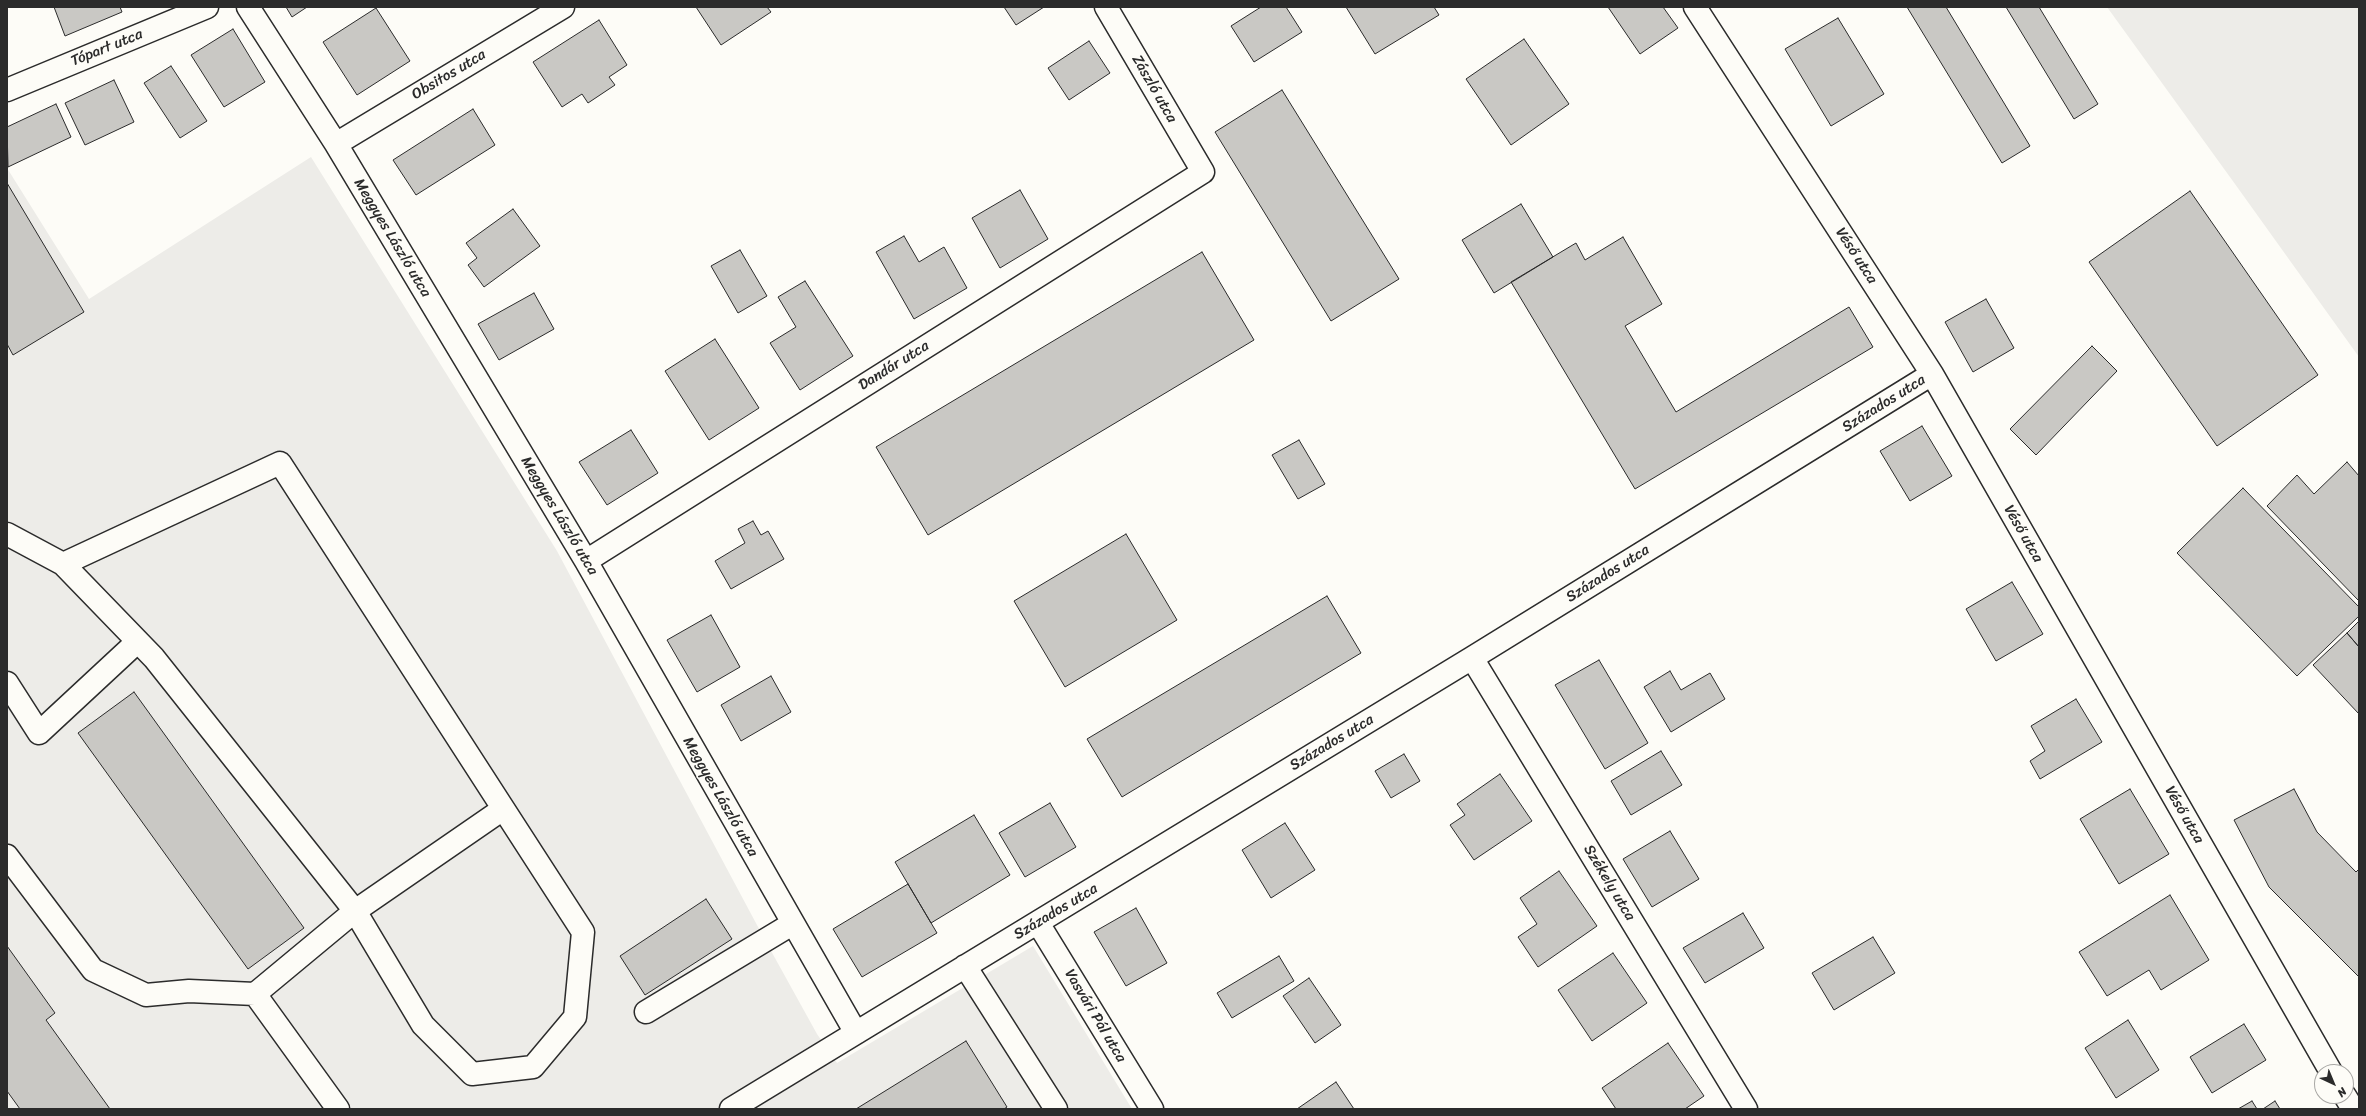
<!DOCTYPE html>
<html>
<head>
<meta charset="utf-8">
<style>
  body { margin:0 }
  #map { position:relative; width:2366px; height:1116px; overflow:hidden; background:#fdfcf7; font-family:Sriracha,sans-serif }
  canvas { display:block }
  .frame { position:absolute; inset:0; border:8px solid #2b2b2b; pointer-events:none }
  .north { position:absolute; left:2314px; top:1064px; width:40px; height:40px; box-sizing:border-box; background:#fdfcf7; border:1px solid #a9a8a5; border-radius:50%; rotate:136deg; font-size:11px; font-weight:700; line-height:16px; text-align:center; color:#2b2b2b }
  .north::after { content:''; display:block; margin:auto; width:14px; height:18px; background:#2b2b2b; clip-path:polygon(50% 0,100% 100%,50% 72%,0 100%) }
</style>
</head>
<body>
<div id="map">
<canvas width="2366" height="1116"></canvas>
<div class="frame"></div>
<div class="north">N</div>
</div>
<script>
const context = document.querySelector('canvas').getContext('2d');
context.lineJoin = 'round';
function fill(path, color) { context.fillStyle = color; context.fill(path, 'evenodd'); }
const shape = rows => new Path2D(rows.map(r => 'M' + r).join(''));
function stroke(path, color, width, dash) { context.strokeStyle = color; context.lineWidth = width; context.lineCap = dash ? 'butt' : 'round'; context.setLineDash(dash || []); context.stroke(path); }
function drawText(font, color, halo, rows, align = 'center') {
  context.font = font + ' Sriracha,sans-serif'; context.lineWidth = 3; context.setLineDash([]); context.textBaseline = 'middle'; context.strokeStyle = halo; context.fillStyle = color; for (const [text, x, y, turn = 0] of rows) {
    context.save(); context.translate(x, y); context.rotate((+turn || 0) * Math.PI / 180); context.textAlign = isNaN(turn) ? turn : align; if (halo) context.strokeText(text, 0, 0); context.fillText(text, 0, 0); context.restore();
  }
}
fill(shape([
  [2107,7,2359,7,2359,357,2235,184],
  [311,157,557,551,765,940,817,1034,837,1063,1033,946,1132,1109,7,1109,7,168,89,299]
]), '#edece8');
const building = shape([
  [54,7,120,7,122,12,65,36,54,7],
  [286,7,307,7,292,17,286,7],
  [696,7,767,7,771,12,721,45,696,7],
  [1004,7,1044,7,1016,25,1004,7],
  [1261,7,1286,7,1302,32,1254,62,1231,26,1261,7],
  [1346,7,1434,7,1439,15,1375,54,1346,7],
  [1608,7,1663,7,1678,28,1640,54,1608,7],
  [1907,7,1946,7,2030,146,2002,163,1907,7],
  [2006,7,2039,7,2098,104,2074,119,2006,7],
  [376,8,410,61,357,95,323,42,376,8],
  [1838,18,1884,94,1831,126,1785,49,1838,18],
  [599,20,627,65,609,77,615,85,588,103,582,94,562,107,533,62,599,20],
  [233,29,265,82,224,107,191,55,233,29],
  [1524,39,1569,104,1511,145,1466,79,1524,39],
  [1089,41,1110,73,1069,100,1048,68,1089,41],
  [171,66,207,121,180,138,144,83,171,66],
  [114,80,134,122,85,145,65,103,114,80],
  [1282,90,1399,279,1331,321,1215,132,1282,90],
  [56,104,71,137,8,167,7,127,56,104],
  [473,109,495,145,416,195,393,160,473,109],
  [7,183,84,312,13,355,7,344,7,183],
  [1020,190,1048,239,1000,268,972,218,1020,190],
  [2190,191,2318,375,2217,446,2089,262,2190,191],
  [1521,204,1553,257,1494,293,1462,240,1521,204],
  [513,209,540,246,484,287,468,265,477,258,466,243,513,209],
  [904,236,919,262,944,247,967,288,914,319,876,252,904,236],
  [1623,237,1662,304,1625,326,1676,412,1849,307,1873,347,1635,489,1511,282,1576,243,1585,260,1623,237],
  [740,250,767,296,738,313,711,266,740,250],
  [1202,252,1254,340,928,535,876,447,1202,252],
  [805,281,853,356,800,390,770,343,796,327,778,297,805,281],
  [534,293,554,329,499,360,478,324,534,293],
  [1986,299,2014,348,1973,372,1945,322,1986,299],
  [715,339,759,408,709,440,665,371,715,339],
  [2092,346,2117,371,2036,455,2010,429,2092,346],
  [1922,426,1952,476,1910,501,1880,451,1922,426],
  [631,430,658,473,607,505,579,462,631,430],
  [1299,440,1325,484,1298,499,1272,455,1299,440],
  [2347,462,2359,476,2359,601,2267,506,2297,475,2314,494,2347,462],
  [2243,488,2359,607,2359,616,2297,676,2177,553,2243,488],
  [753,521,761,535,768,531,784,559,731,589,715,561,745,543,738,529,753,521],
  [1126,534,1177,620,1065,687,1014,601,1126,534],
  [2012,582,2043,634,1996,661,1966,609,2012,582],
  [1327,596,1361,653,1122,797,1087,739,1327,596],
  [711,615,740,667,697,692,667,640,711,615],
  [2359,621,2359,647,2347,633,2359,621],
  [2347,633,2359,647,2359,714,2313,665,2347,633],
  [1599,660,1648,743,1605,769,1555,685,1599,660],
  [1670,671,1681,690,1710,673,1725,699,1671,732,1644,687,1670,671],
  [771,676,791,712,741,741,721,705,771,676],
  [134,692,304,928,248,969,78,733,134,692],
  [2076,699,2102,742,2040,779,2030,761,2045,751,2031,726,2076,699],
  [1661,751,1682,785,1631,815,1611,781,1661,751],
  [1404,754,1420,781,1391,798,1375,771,1404,754],
  [1500,774,1532,821,1474,860,1450,825,1465,815,1457,804,1500,774],
  [2130,789,2169,854,2119,884,2080,819,2130,789],
  [2294,789,2317,832,2356,872,2359,869,2359,977,2269,887,2234,820,2294,789],
  [1050,803,1076,847,1025,877,999,833,1050,803],
  [974,815,1010,875,931,923,895,862,974,815],
  [1285,823,1315,870,1271,898,1242,850,1285,823],
  [1670,831,1699,879,1652,907,1623,859,1670,831],
  [1559,871,1597,926,1538,967,1518,937,1537,924,1520,898,1559,871],
  [908,884,937,933,862,977,833,929,908,884],
  [2170,895,2209,960,2161,990,2149,970,2107,996,2079,952,2170,895],
  [706,899,732,939,645,995,620,956,706,899],
  [1136,908,1167,963,1126,986,1094,932,1136,908],
  [1743,913,1764,948,1705,983,1683,948,1743,913],
  [1873,937,1895,973,1834,1010,1812,973,1873,937],
  [7,946,55,1013,46,1020,110,1109,20,1109,7,1091,7,946],
  [1613,953,1647,1003,1592,1041,1558,990,1613,953],
  [1279,956,1294,981,1232,1018,1217,993,1279,956],
  [1309,978,1341,1025,1315,1043,1283,996,1309,978],
  [2128,1020,2159,1070,2116,1098,2085,1048,2128,1020],
  [2244,1024,2266,1060,2212,1093,2190,1057,2244,1024],
  [966,1041,1007,1107,1004,1109,856,1109,966,1041],
  [1668,1043,1704,1096,1685,1109,1616,1109,1602,1088,1668,1043],
  [1336,1082,1354,1109,1297,1109,1336,1082],
  [2252,1101,2257,1109,2238,1109,2252,1101],
  [2275,1101,2280,1109,2263,1109,2275,1101]
]);
fill(building, '#c9c8c4');
stroke(building, '#2b2b2b', 1);
const minor = shape([
  [248,7,336,144,586,561,856,1033],
  [1695,7,1932,374,2331,1072],
  [7,90,207,7],
  [336,144,563,7],
  [7,534,63,564,154,658,355,911,423,1025,472,1074,533,1067,575,1017,583,932,280,463,63,564],
  [586,561,1203,172,1106,7],
  [1472,658,1746,1109],
  [7,683,39,733,137,642],
  [7,856,93,970,146,995,189,991,255,994,355,911,503,809],
  [1038,923,1152,1109],
  [965,966,1056,1109],
  [255,994,338,1109],
  [646,1012,792,924],
  [2345,1096,2353,1109],
  [731,1109,1472,658,1932,374]
]);
stroke(minor, '#2b2b2b', 25);
stroke(minor, '#fdfcf7', 22);
drawText('15px', '#2b2b2b', '#fdfcf7', [
  ["Tópart utca",107,48,-22],
  ["Obsitos utca",449,75,-31],
  ["Zászló utca",1154,89,60],
  ["Meggyes László utca",392,238,59],
  ["Véső utca",1856,256,57],
  ["Dandár utca",894,366,-32],
  ["Százados utca",1884,404,-32],
  ["Meggyes László utca",559,516,59],
  ["Véső utca",2023,534,60],
  ["Százados utca",1608,574,-32],
  ["Százados utca",1332,743,-31],
  ["Meggyes László utca",720,797,60],
  ["Véső utca",2184,815,60],
  ["Székely utca",1609,883,59],
  ["Százados utca",1056,912,-31],
  ["Vasvári Pál utca",1095,1016,59]
]);
</script>
</body>
</html>
